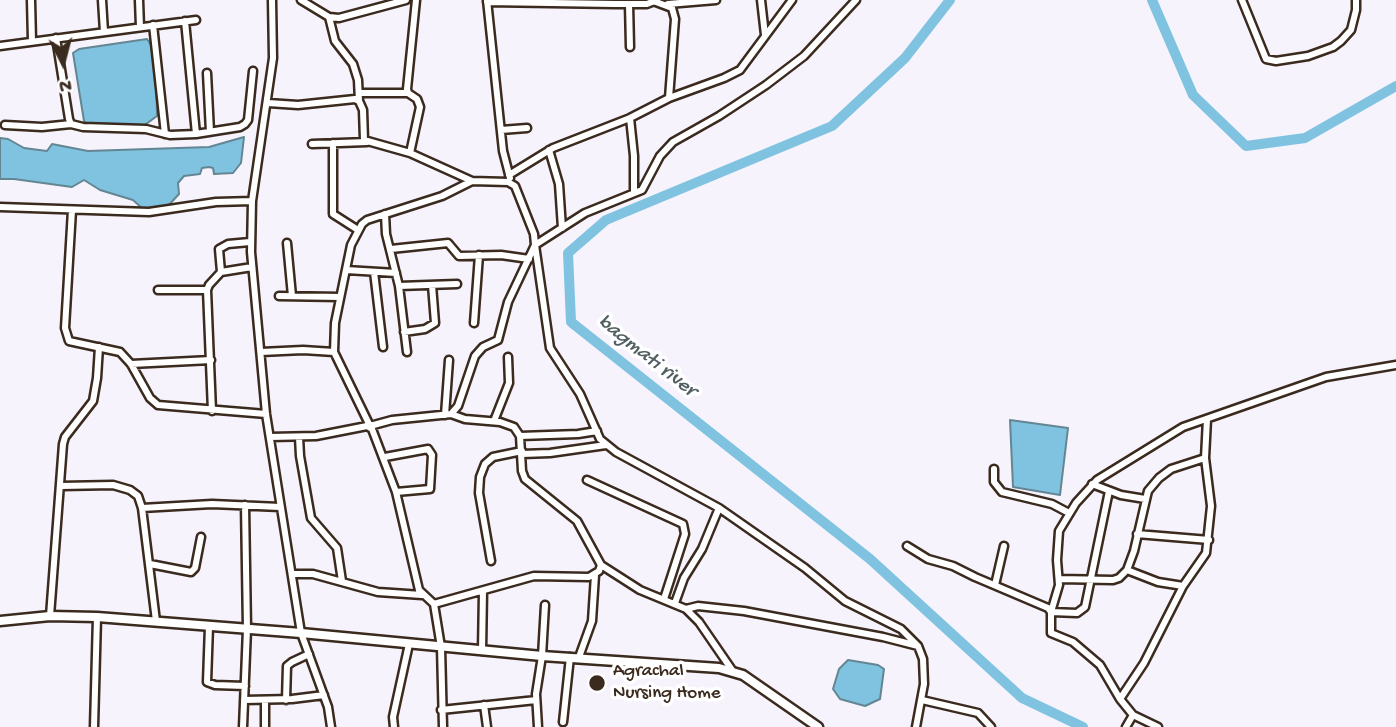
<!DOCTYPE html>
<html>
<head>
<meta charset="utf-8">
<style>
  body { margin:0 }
  #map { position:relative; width:1396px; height:727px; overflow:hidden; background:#f6f3fd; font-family:"Gochi Hand",sans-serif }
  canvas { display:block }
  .north { position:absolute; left:28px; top:28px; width:70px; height:70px; -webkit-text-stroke:5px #fff; paint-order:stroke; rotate:174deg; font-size:19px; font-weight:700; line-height:28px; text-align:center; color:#3b2a1e }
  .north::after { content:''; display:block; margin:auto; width:24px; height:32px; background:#3b2a1e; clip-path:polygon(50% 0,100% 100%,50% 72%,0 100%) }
</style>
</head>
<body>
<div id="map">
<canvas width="1396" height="727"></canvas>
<div class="north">N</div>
</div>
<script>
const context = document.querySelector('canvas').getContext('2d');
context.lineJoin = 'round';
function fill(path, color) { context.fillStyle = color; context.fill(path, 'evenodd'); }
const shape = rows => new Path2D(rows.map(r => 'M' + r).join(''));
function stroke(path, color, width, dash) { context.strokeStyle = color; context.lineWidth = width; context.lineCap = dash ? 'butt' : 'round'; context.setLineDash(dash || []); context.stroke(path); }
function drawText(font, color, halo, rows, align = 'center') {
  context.font = font + ' "Gochi Hand",sans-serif'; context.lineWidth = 7; context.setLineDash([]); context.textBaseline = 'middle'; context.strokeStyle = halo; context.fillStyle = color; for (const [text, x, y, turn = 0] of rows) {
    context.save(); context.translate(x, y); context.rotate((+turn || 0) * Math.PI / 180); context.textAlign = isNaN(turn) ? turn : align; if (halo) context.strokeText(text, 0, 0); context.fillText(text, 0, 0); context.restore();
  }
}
const water = shape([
  [147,39,151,45,156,75,157,116,142,127,87,124,84,121,73,53,79,49,147,39],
  [244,137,241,163,233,173,214,174,213,168,209,167,202,168,200,174,184,176,178,183,179,194,167,207,143,209,133,200,100,190,84,180,72,187,14,179,0,179,0,138,8,139,24,148,47,151,52,144,88,151,209,147,244,137],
  [1010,420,1068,428,1060,495,1013,487,1010,420],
  [848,660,878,665,884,669,880,699,865,706,840,699,833,689,839,669,848,660]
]);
fill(water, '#7fc3e0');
stroke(water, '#648692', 2);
stroke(shape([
  [950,0,905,58,832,126,606,220,568,253,571,322,870,559,1022,698,1083,727],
  [1152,0,1193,95,1246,146,1305,138,1396,86]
]), '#7fc3e0', 10);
const minor = shape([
  [31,0,32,41],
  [102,0,104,32],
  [139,0,140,27],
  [272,0,273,58,252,201,251,252,266,414,301,633,328,707,331,727],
  [301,0,329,17,339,18,406,0],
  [487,0,503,151,510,178],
  [761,0,765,35],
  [856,0,804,56,766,85,719,116,673,142,660,156,642,190,585,213,535,245,550,348,580,394,600,439,616,452,719,508,805,568,845,601,901,629,918,646],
  [1242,0,1266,59,1276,61,1308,56,1333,47,1341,41,1351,30,1356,10,1356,0],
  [487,2,615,4,647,4,657,0],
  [629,4,630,47],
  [668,4,716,0],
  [329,17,335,41,353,64,358,80,359,101],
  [185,21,196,134],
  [153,25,165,134],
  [56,38,69,119,71,124,83,127,146,129,170,135,196,134,240,127,245,124,248,120,253,71],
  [0,46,196,20],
  [207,73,210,132],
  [359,93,408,93],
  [669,98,724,78,740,70,792,0],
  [268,103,298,105,355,99,359,101,363,110,364,140,410,153,472,181],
  [630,118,634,156,634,193],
  [5,125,42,127,71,124],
  [501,130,527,128],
  [333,143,333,214,358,230],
  [312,144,367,142],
  [549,150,559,184,562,228],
  [410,153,420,107,417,99,408,93,407,89,416,0],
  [509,175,553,148,630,118,669,98,675,19,672,8,656,2],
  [0,207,149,212,216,202,252,201],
  [72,210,65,328,69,341,120,352,131,364,150,398,158,405,266,414],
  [385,214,386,234,399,286,407,352],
  [287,243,292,296],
  [391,249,448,243,459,256,501,255,529,259],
  [346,270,396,273],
  [221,272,219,249,228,244,250,242],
  [374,272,383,347],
  [399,286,457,284],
  [158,290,207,290],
  [279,296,340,297],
  [474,323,479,255],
  [404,332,425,329,435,323,432,285],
  [261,352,303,350,334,352,370,426,392,420,451,414,458,406,475,356,483,347,498,340,508,302,535,245,534,234,515,186,508,182,472,181,442,196,367,220,362,224,351,245,335,323,334,352],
  [131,364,211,360],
  [212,411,207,290,209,285,221,272,252,267],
  [451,414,465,419,500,422,514,427,520,436,522,471,525,479,577,521,601,565,640,590,686,609,699,622,732,670],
  [445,415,449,360],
  [494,421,509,383,508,357],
  [520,436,578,434,597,431],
  [270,437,316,436,367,426,372,429,396,492,419,590,434,604,441,647,443,727],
  [299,437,300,456,311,518,337,548,342,581],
  [522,454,550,453,606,445],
  [385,457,428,449,432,455,430,489,396,492],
  [994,469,994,482,1002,492,1052,504,1069,513],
  [587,480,683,524,685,534,664,599],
  [1092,484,1121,495,1145,499],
  [61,486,113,485,130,490,138,496,142,508,156,621],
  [1109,491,1085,607,1077,613,1051,612,1059,585,1057,560,1059,531,1076,503,1097,480,1183,427,1326,377,1396,365],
  [142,508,212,504,280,507],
  [1137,534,1209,540],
  [907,546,928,559,953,566,975,577,1048,608,1051,612,1051,633,1073,642,1100,665,1120,699],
  [491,561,479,493,480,477,485,464,493,457,522,451],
  [150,564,191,572,195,568,201,537],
  [1127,570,1158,582,1183,586],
  [292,574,313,574,378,592,422,595],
  [1059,579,1113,580,1119,578,1127,570,1134,551,1148,491,1159,478,1171,469,1205,458],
  [995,585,1004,546],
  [675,603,684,578,702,549,719,508],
  [434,604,534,576,589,577,599,571,601,565],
  [686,609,698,606,744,611,883,637,918,646,923,659,924,684,916,727],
  [50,616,63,444,65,437,93,401,97,378,99,347],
  [209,626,207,682,215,685,245,686],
  [482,651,483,591],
  [579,657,592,621,595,575],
  [244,700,292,699,324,695],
  [286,700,287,666,292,662,309,654],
  [922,700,978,713,991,727],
  [484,705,487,727],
  [441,710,536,700],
  [563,722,570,657],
  [94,727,97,617],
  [243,727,247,629,245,505],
  [265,727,265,700],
  [394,727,393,717,409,644],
  [538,727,536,694,542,656,545,605],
  [1126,727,1133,715],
  [1158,727,1133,715,1120,699,1144,663,1183,586,1206,553,1211,506,1205,458,1207,419]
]);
const major = shape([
  [0,621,50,616,97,617,301,633,542,656,719,668,743,675,818,727]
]);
stroke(minor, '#3b2a1e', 11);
stroke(major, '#3b2a1e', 13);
stroke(minor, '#fff', 6);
stroke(major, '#fff', 8);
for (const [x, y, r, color] of [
  [597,683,9,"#3b2a1e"]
]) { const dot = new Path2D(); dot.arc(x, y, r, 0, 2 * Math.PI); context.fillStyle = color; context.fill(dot); stroke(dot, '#fff', 2.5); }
drawText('19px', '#3b2a1e', '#fff', [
  ["Agrachal",613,672],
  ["Nursing Home",613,694]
], 'left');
drawText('italic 21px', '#536062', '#fff', [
  ["bagmati river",646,357,38]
]);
</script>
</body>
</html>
